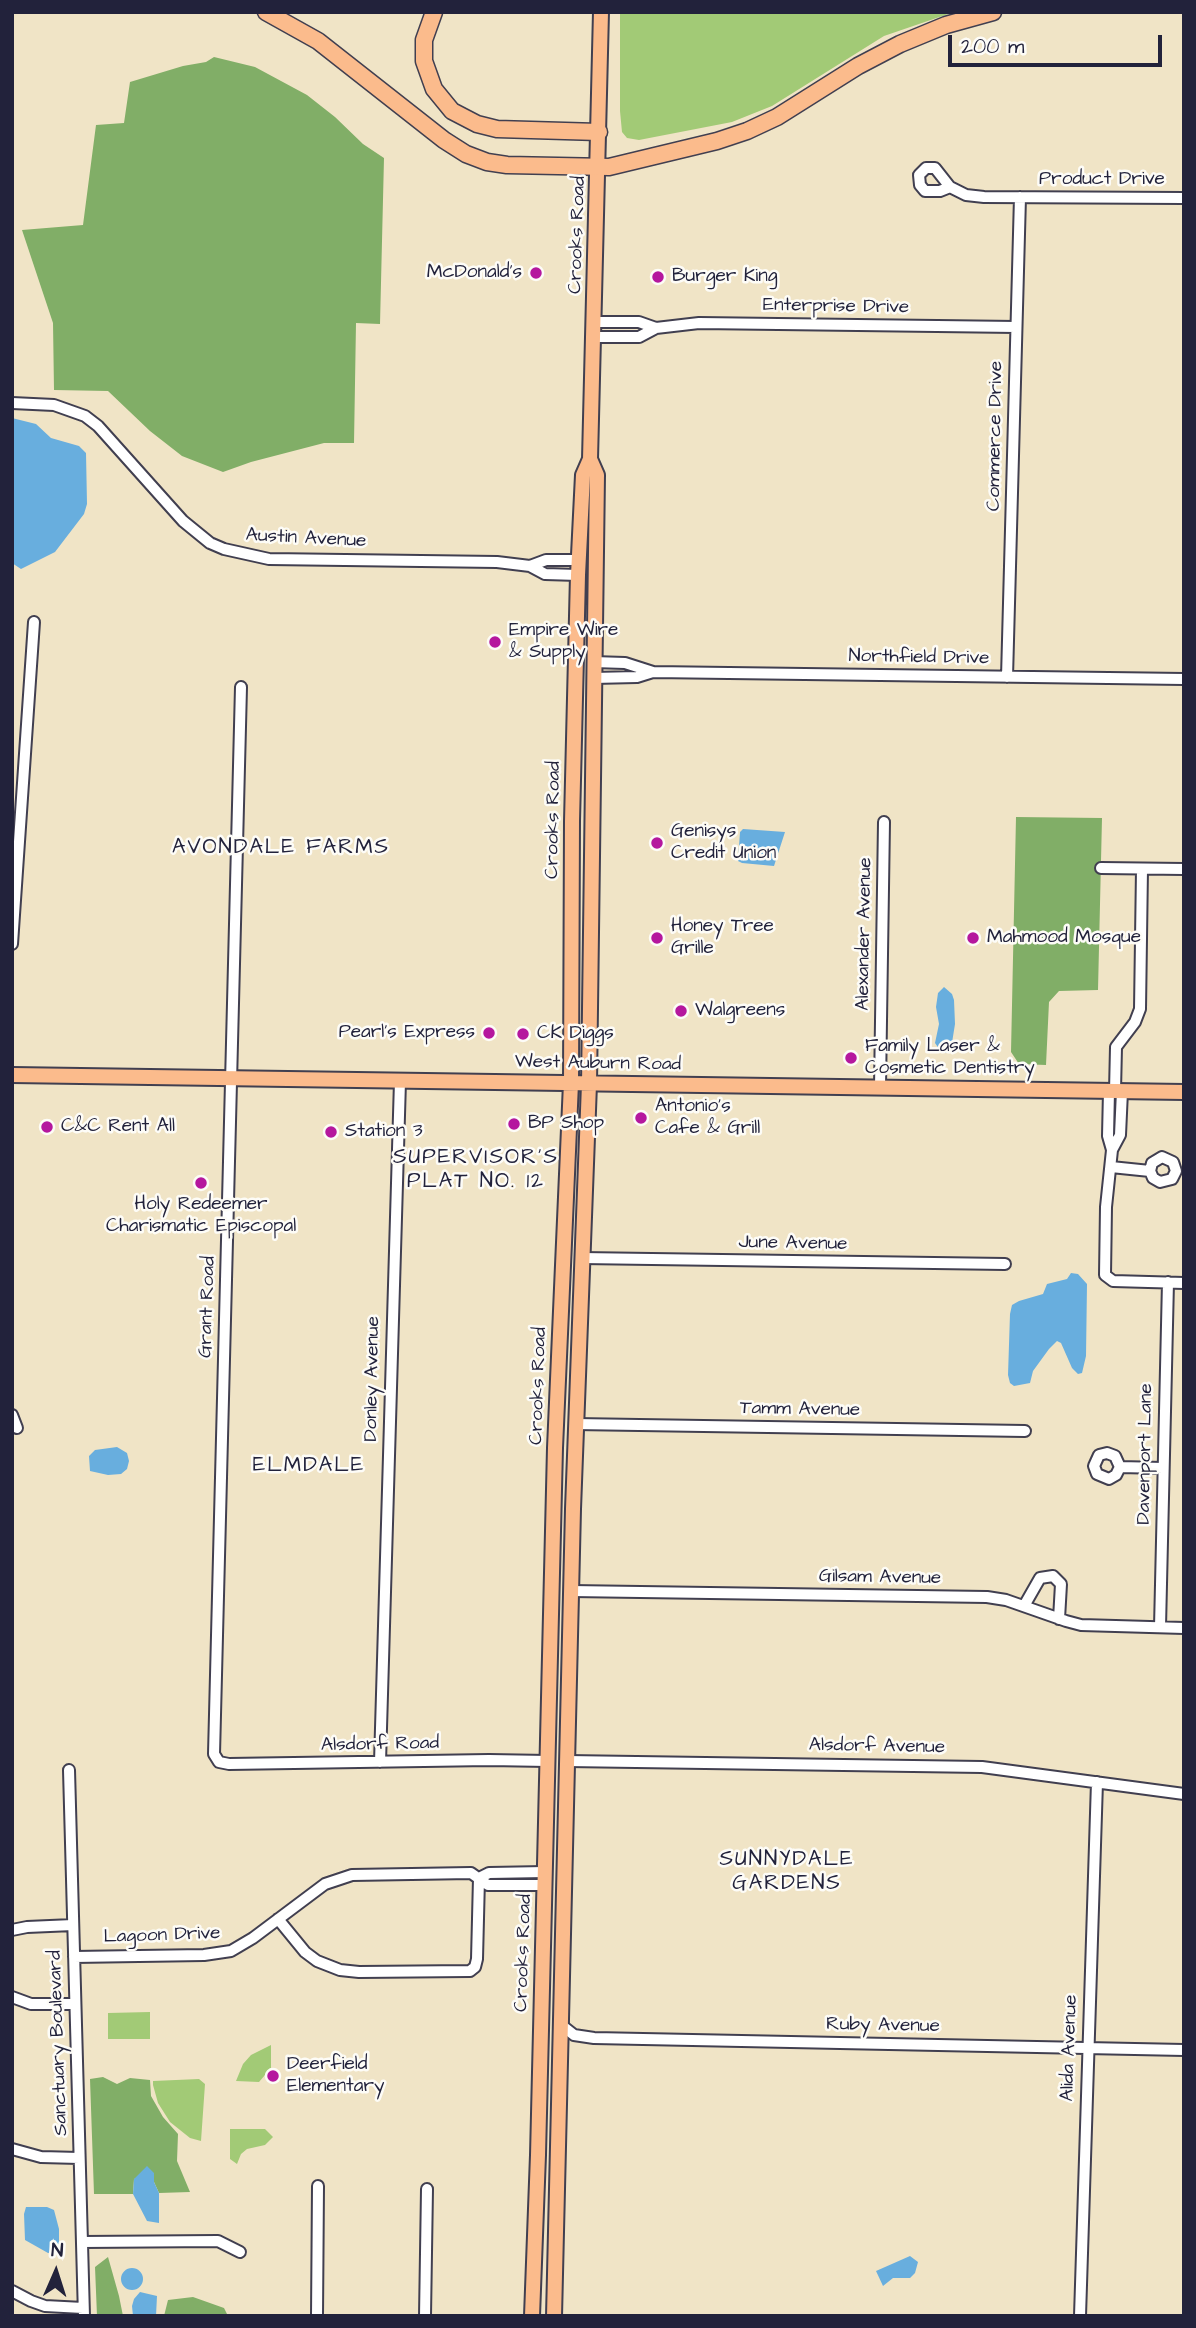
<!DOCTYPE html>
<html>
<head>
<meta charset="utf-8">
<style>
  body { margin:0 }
  #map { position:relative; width:1196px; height:2328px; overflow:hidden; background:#f0e4c6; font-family:"Architects Daughter",sans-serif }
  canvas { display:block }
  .frame { position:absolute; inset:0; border:14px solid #22223b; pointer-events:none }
  .north { position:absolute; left:21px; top:2237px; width:70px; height:70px; -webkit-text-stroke:5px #fdfcf7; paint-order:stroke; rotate:3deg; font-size:19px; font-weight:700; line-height:28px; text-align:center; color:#22223b }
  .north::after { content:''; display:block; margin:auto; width:24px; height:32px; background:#22223b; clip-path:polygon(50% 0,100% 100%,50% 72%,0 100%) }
  .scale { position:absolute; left:948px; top:35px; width:214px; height:32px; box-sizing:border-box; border:4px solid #22223b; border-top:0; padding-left:9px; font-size:21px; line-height:24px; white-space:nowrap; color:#22223b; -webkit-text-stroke:5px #fdfcf7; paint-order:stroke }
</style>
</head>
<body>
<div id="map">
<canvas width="1196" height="2328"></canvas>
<div class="frame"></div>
<div class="north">N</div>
<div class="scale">200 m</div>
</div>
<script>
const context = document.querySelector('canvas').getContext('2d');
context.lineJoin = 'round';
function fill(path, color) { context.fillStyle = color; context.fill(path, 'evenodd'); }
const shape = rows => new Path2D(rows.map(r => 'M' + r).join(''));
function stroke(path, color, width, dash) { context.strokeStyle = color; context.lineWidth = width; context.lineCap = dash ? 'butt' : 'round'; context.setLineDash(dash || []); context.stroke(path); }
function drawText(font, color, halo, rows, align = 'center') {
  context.font = font + ' "Architects Daughter",sans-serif'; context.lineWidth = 5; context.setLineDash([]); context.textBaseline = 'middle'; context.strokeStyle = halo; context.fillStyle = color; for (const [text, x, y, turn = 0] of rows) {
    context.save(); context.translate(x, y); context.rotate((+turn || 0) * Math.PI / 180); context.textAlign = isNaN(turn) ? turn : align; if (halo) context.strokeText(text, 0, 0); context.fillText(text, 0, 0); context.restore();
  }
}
fill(shape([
  [620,12,954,12,884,36,772,106,732,122,639,140,627,138,622,132,620,111],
  [150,2012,150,2039,108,2039,108,2013],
  [271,2045,271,2068,259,2082,236,2081,243,2064,251,2055],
  [199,2079,205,2084,201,2141,190,2138,170,2122,158,2103,153,2085,153,2081],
  [230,2129,265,2129,273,2137,265,2145,247,2149,241,2154,237,2164,230,2159]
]), '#a2ca76');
fill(shape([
  [214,57,255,67,307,95,335,117,363,144,384,158,380,324,356,323,354,443,324,443,251,462,223,472,182,456,150,431,108,391,54,390,53,323,22,230,83,225,96,125,124,123,130,82,183,66,206,62],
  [1016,817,1102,818,1098,990,1059,991,1049,1002,1046,1065,1019,1064,1011,1052],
  [103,2077,117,2084,130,2078,150,2080,151,2096,163,2117,178,2134,177,2161,190,2192,159,2193,154,2182,154,2173,134,2179,133,2194,94,2194,90,2079],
  [108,2257,119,2296,123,2316,97,2316,95,2267],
  [193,2297,224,2308,228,2316,164,2316,168,2300]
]), '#81ae67');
fill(shape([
  [12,418,36,424,51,438,79,446,86,453,87,504,84,514,55,552,21,569,12,563],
  [743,829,785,832,774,866,742,863,738,861,740,832],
  [944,987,952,994,954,1000,955,1024,951,1049,947,1053,942,1053,935,1043,939,1024,936,1007,938,993],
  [1071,1273,1078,1274,1087,1284,1086,1356,1082,1373,1078,1374,1072,1368,1061,1343,1057,1341,1049,1349,1033,1371,1030,1383,1014,1386,1010,1383,1008,1375,1010,1314,1012,1305,1019,1301,1043,1294,1047,1284,1067,1279],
  [117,1447,127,1453,129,1461,127,1469,121,1474,108,1475,90,1471,89,1456,95,1450],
  [147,2166,154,2173,154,2182,159,2193,159,2223,147,2221,133,2194,134,2179],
  [26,2207,47,2207,54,2210,59,2229,59,2252,48,2253,25,2240,24,2214],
  [910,2256,918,2262,915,2273,910,2278,893,2278,883,2286,876,2271],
  '121 2279a11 11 0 1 1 22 0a11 11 0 1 1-22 0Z',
  [140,2292,157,2296,156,2316,133,2316,132,2306,134,2299]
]), '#68aede');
const minor = shape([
  [950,187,940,191,925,191,920,185,919,175,926,168,935,168,950,187,966,195,984,197,1184,198],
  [595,322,639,322,656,328],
  [594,337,639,337,656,328,699,323,1016,327],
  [12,403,54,405,85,416,98,426,183,521,210,543,224,549,269,559,497,562,530,566,545,574,578,575],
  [530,566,546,560,579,560],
  [593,662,625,663,653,672],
  [1007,677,1020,197],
  [593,678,637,677,653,672,1184,679],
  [241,687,214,1754,219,1762,229,1764,489,1760,548,1761],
  [1101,868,1184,869],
  [12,944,34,622],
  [880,1087,884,822],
  [1109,1091,1108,1136,1112,1150,1106,1207,1105,1275,1113,1281,1184,1283],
  [1115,1091,1116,1047,1135,1022,1140,1009,1142,869],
  [1112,1150,1120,1135,1122,1091],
  [1111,1167,1150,1171,1153,1178,1160,1182,1172,1179,1176,1171,1173,1162,1162,1157,1152,1163,1150,1171],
  [581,1258,1005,1264],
  [12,1415,17,1428],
  [575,1424,1025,1431],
  [1120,1467,1116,1475,1109,1479,1097,1474,1094,1466,1099,1455,1107,1453,1115,1456,1120,1467,1163,1468],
  [571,1591,987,1597,1006,1600,1066,1621,1081,1625,1184,1628],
  [1024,1606,1040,1578,1053,1576,1061,1584,1059,1619],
  [1160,1627,1168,1282],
  [567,1761,982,1767,1184,1794],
  [380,1762,400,1081],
  [69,1770,84,2316],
  [479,1878,489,1873,545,1872],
  [278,1919,305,1952,317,1961,340,1970,359,1972,470,1971,475,1967,477,1959,479,1878],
  [12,1930,27,1927,73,1925],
  [74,1957,204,1955,231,1951,253,1938,325,1884,352,1875,471,1873,488,1885,545,1885],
  [12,1997,31,2004,75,2004],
  [560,2024,574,2035,594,2038,1184,2050],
  [12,2149,41,2157,79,2158],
  [82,2242,218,2241,240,2252],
  [12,2291,31,2301,45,2306,83,2308],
  [317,2316,318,2186],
  [425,2316,427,2189],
  [1080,2316,1097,1782]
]);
const major = shape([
  [12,1075,1184,1092],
  [532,2316,538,2155,555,1448,571,1083,572,821,578,575,583,475,590,459,601,12],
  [554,2316,573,1509,589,1084,597,475,590,459]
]);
const highway = shape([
  [266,12,318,41,444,140,466,154,487,162,507,165,609,167,717,141,747,131,777,117,858,66,900,44,946,25,993,12],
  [434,12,424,40,424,61,434,89,452,111,477,124,497,129,599,132]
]);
stroke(minor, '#413f50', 14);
stroke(major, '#413f50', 18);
stroke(highway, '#413f50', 19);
stroke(minor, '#fff', 10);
stroke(major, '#fbbb8c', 14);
stroke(highway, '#fbbb8c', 16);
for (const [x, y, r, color] of [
  [536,273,7,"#b5179e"],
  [658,277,7,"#b5179e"],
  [495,642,7,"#b5179e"],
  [657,843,7,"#b5179e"],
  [657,938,7,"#b5179e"],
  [973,938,7,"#b5179e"],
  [681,1011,7,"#b5179e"],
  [489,1033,7,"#b5179e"],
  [523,1034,7,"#b5179e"],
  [851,1058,7,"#b5179e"],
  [641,1118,7,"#b5179e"],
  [514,1124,7,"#b5179e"],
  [47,1127,7,"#b5179e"],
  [331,1132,7,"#b5179e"],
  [201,1183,7,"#b5179e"],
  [273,2076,7,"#b5179e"]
]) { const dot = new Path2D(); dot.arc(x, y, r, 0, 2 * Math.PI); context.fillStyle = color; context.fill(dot); stroke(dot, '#fdfcf7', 2.5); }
drawText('19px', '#22223b', '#fdfcf7', [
  ["Product Drive",1102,180],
  ["Crooks Road",578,235,-88],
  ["Enterprise Drive",836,307,1],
  ["Commerce Drive",996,436,-89],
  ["Austin Avenue",306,539,3],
  ["Northfield Drive",919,658,1],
  ["Crooks Road",554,820,-89],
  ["Alexander Avenue",865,934,-89],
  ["West Auburn Road",598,1064,1],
  ["June Avenue",793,1244,1],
  ["Grant Road",208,1307,-88],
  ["Donley Avenue",373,1379,-89],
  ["Crooks Road",539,1386,-88],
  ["Tamm Avenue",800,1410,1],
  ["Davenport Lane",1146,1454,-89],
  ["Gilsam Avenue",880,1578,1],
  ["Alsdorf Road",380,1745,-1],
  ["Alsdorf Avenue",877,1747,1],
  ["Lagoon Drive",162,1936,-2],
  ["Crooks Road",524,1953,-88],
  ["Ruby Avenue",883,2026,1],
  ["Sanctuary Boulevard",59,2043,-92],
  ["Alida Avenue",1070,2048,-88]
]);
drawText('19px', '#22223b', '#fdfcf7', [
  ["McDonald's",522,273,"right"],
  ["Burger King",672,277],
  ["Empire Wire",509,631],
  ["& Supply",509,653],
  ["Genisys",671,832],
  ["Credit Union",671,854],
  ["Honey Tree",671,927],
  ["Grille",671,949],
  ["Mahmood Mosque",987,938],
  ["Walgreens",695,1011],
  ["Pearl's Express",475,1033,"right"],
  ["CK Diggs",537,1034],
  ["Family Laser &",865,1047],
  ["Cosmetic Dentistry",865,1069],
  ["Antonio's",655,1107],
  ["Cafe & Grill",655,1129],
  ["BP Shop",528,1124],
  ["C&C Rent All",61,1127],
  ["Station 3",345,1132],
  ["Holy Redeemer",201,1205,"center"],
  ["Charismatic Episcopal",201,1227,"center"],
  ["Deerfield",287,2065],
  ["Elementary",287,2087]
], 'left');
context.letterSpacing = '2px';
drawText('21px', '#22223b', '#fdfcf7', [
  ["AVONDALE FARMS",281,849],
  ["SUPERVISOR'S",476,1159],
  ["PLAT NO. 12",476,1183],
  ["ELMDALE",309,1467],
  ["SUNNYDALE",787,1861],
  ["GARDENS",787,1885]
]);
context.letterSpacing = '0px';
</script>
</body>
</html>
